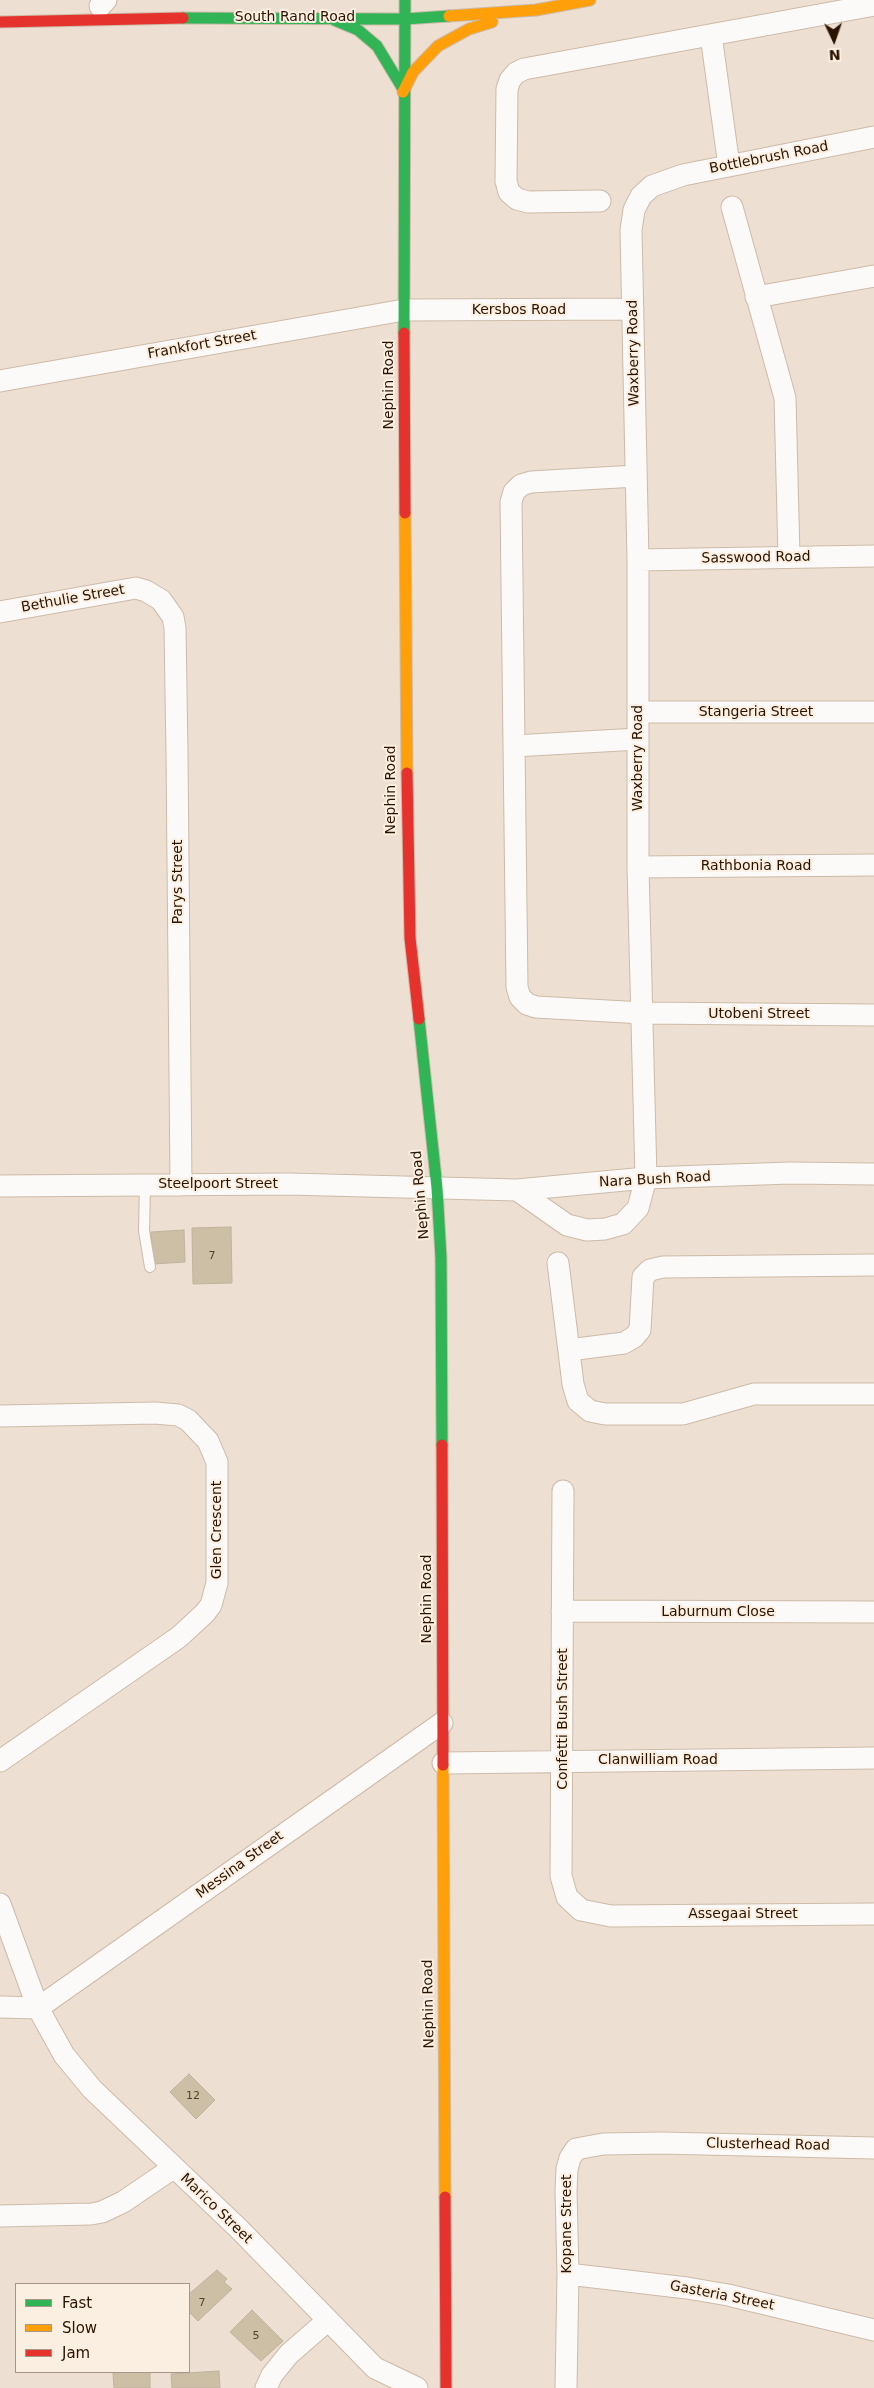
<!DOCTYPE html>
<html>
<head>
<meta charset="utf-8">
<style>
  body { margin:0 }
  #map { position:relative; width:874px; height:2388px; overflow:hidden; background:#eddfd1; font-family:"DejaVu Sans",sans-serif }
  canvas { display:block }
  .legend { position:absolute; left:15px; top:2283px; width:175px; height:90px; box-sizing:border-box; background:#fbefe2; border:1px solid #a79788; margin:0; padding:6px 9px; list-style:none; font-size:15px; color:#2a1400 }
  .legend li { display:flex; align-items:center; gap:10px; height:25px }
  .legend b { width:25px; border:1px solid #a79788 }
  .north { position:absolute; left:809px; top:15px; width:50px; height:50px; -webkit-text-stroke:4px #fbefe2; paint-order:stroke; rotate:177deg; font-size:14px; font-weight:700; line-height:20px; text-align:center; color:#2a1400 }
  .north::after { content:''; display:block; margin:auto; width:18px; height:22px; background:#2a1400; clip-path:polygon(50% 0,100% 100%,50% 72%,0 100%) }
</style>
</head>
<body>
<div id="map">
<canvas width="874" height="2388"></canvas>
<ul class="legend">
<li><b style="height:6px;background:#30b455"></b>Fast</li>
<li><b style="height:6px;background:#ff9f0a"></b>Slow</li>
<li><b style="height:6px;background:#e5322d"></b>Jam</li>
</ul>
<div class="north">N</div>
</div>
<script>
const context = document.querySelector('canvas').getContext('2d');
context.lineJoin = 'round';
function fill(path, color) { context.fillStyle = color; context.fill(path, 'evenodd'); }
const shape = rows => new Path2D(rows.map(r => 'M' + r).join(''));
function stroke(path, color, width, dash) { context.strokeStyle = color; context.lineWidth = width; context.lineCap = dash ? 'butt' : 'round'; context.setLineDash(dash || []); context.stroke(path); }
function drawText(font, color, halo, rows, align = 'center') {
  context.font = font + ' "DejaVu Sans",sans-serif'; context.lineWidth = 4; context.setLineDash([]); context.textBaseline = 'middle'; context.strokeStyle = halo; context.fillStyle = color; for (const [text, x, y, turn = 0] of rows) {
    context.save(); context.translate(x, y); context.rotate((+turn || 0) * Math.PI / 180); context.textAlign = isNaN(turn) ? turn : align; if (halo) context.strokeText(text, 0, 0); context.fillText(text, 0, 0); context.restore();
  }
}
const building = shape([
  [231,1227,232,1283,193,1284,192,1228,231,1227],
  [184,1230,185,1262,153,1264,151,1232,184,1230],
  [189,2074,215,2100,196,2119,170,2092,189,2074],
  [217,2270,227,2279,224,2282,232,2289,198,2321,189,2312,189,2294,217,2270],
  [252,2310,283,2341,261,2361,230,2332,252,2310],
  [219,2371,220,2388,172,2388,171,2374,219,2371],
  [126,2372,150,2372,150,2388,114,2388,113,2373,126,2372]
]);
fill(building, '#cdbfa6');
stroke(building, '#c0b39d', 1);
const lane = shape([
  [145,1185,144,1231,150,1267]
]);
const street = shape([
  [100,6,106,0],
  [711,35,729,166],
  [600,201,528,202,517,199,509,192,506,181,507,89,510,80,516,73,524,69,874,5],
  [732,207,785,398,789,557],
  [756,297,874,276],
  [0,381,404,310,633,309],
  [636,476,531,482,521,485,514,492,511,502,517,987,520,997,527,1004,536,1007,643,1013,874,1015],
  [638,560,874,556],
  [0,612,136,588,146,591,161,600,173,617,175,628,177,754,181,1185],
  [638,712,874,712],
  [514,746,638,739],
  [638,867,874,865],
  [0,1186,289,1184,517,1190,646,1178,790,1173,874,1174],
  [517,1190,567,1225,587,1230,605,1229,623,1224,638,1208,646,1178,638,867,638,560,631,230,634,210,641,196,652,186,683,175,874,137],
  [558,1263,573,1384,578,1401,590,1411,605,1414,683,1414,754,1394,874,1394],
  [569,1350,624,1343,634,1337,640,1330,643,1277,650,1270,663,1267,874,1265],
  [0,1416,155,1413,178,1415,188,1420,208,1441,217,1462,217,1583,211,1605,205,1613,179,1637,0,1761],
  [563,1491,561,1876,567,1897,581,1910,611,1916,874,1914],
  [562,1611,874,1612],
  [443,1763,874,1758],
  [0,1904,38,2008,64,2055,92,2089,238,2228,375,2368,417,2388],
  [0,2007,38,2008],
  [38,2008,442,1723],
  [0,2216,91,2214,102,2212,123,2202,173,2168],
  [568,2274,687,2288,728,2295,874,2330],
  [266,2388,272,2375,289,2354,327,2321],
  [566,2388,568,2274,566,2191,567,2169,570,2158,576,2149,603,2144,662,2143,874,2148]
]);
const fast = shape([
  [183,18,405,19,449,16],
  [334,20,358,30,377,46,403,89],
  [404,333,405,1],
  [419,1019,437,1188,441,1258,442,1445]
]);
const slow = shape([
  [449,16,536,10,590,0],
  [403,92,413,72,438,46,469,29,492,22],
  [405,513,407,773],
  [443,1765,445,2197]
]);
const jam = shape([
  [0,22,183,18],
  [404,333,405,513],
  [407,773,410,938,419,1019],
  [442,1445,443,1765],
  [445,2197,446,2388]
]);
stroke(lane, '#cdbba9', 12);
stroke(street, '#cdbba9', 23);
stroke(fast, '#cdbba9', 13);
stroke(slow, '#cdbba9', 13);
stroke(jam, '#cdbba9', 13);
stroke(lane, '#fcfaf8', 10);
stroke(street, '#fcfaf8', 21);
stroke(fast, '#30b455', 11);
stroke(slow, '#ff9f0a', 11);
stroke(jam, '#e5322d', 11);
drawText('11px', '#533f2a', null, [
  ["7",212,1256],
  ["12",193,2096],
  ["7",202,2303],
  ["5",256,2336]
]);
drawText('14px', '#2a1400', '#fbefe2', [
  ["South Rand Road",295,17],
  ["Bottlebrush Road",769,158,-11],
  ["Kersbos Road",519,310],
  ["Frankfort Street",202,345,-10],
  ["Waxberry Road",634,353,-91],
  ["Nephin Road",389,385,-90],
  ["Sasswood Road",756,558,-1],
  ["Bethulie Street",73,599,-10],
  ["Stangeria Street",756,712],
  ["Waxberry Road",638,758,-90],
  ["Nephin Road",391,790,-90],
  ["Rathbonia Road",756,866],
  ["Parys Street",178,882,-90],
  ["Utobeni Street",759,1014],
  ["Nara Bush Road",655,1180,-3],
  ["Steelpoort Street",218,1184],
  ["Nephin Road",421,1195,-95],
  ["Glen Crescent",217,1530,-90],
  ["Nephin Road",427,1599,-90],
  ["Laburnum Close",718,1612],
  ["Confetti Bush Street",563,1719,-90],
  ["Clanwilliam Road",658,1760],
  ["Messina Street",240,1865,-36],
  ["Assegaai Street",743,1914],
  ["Nephin Road",429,2004,-91],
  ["Clusterhead Road",768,2145,1],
  ["Marico Street",216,2209,44],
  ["Kopane Street",567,2224,-90],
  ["Gasteria Street",722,2296,11]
]);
</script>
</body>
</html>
